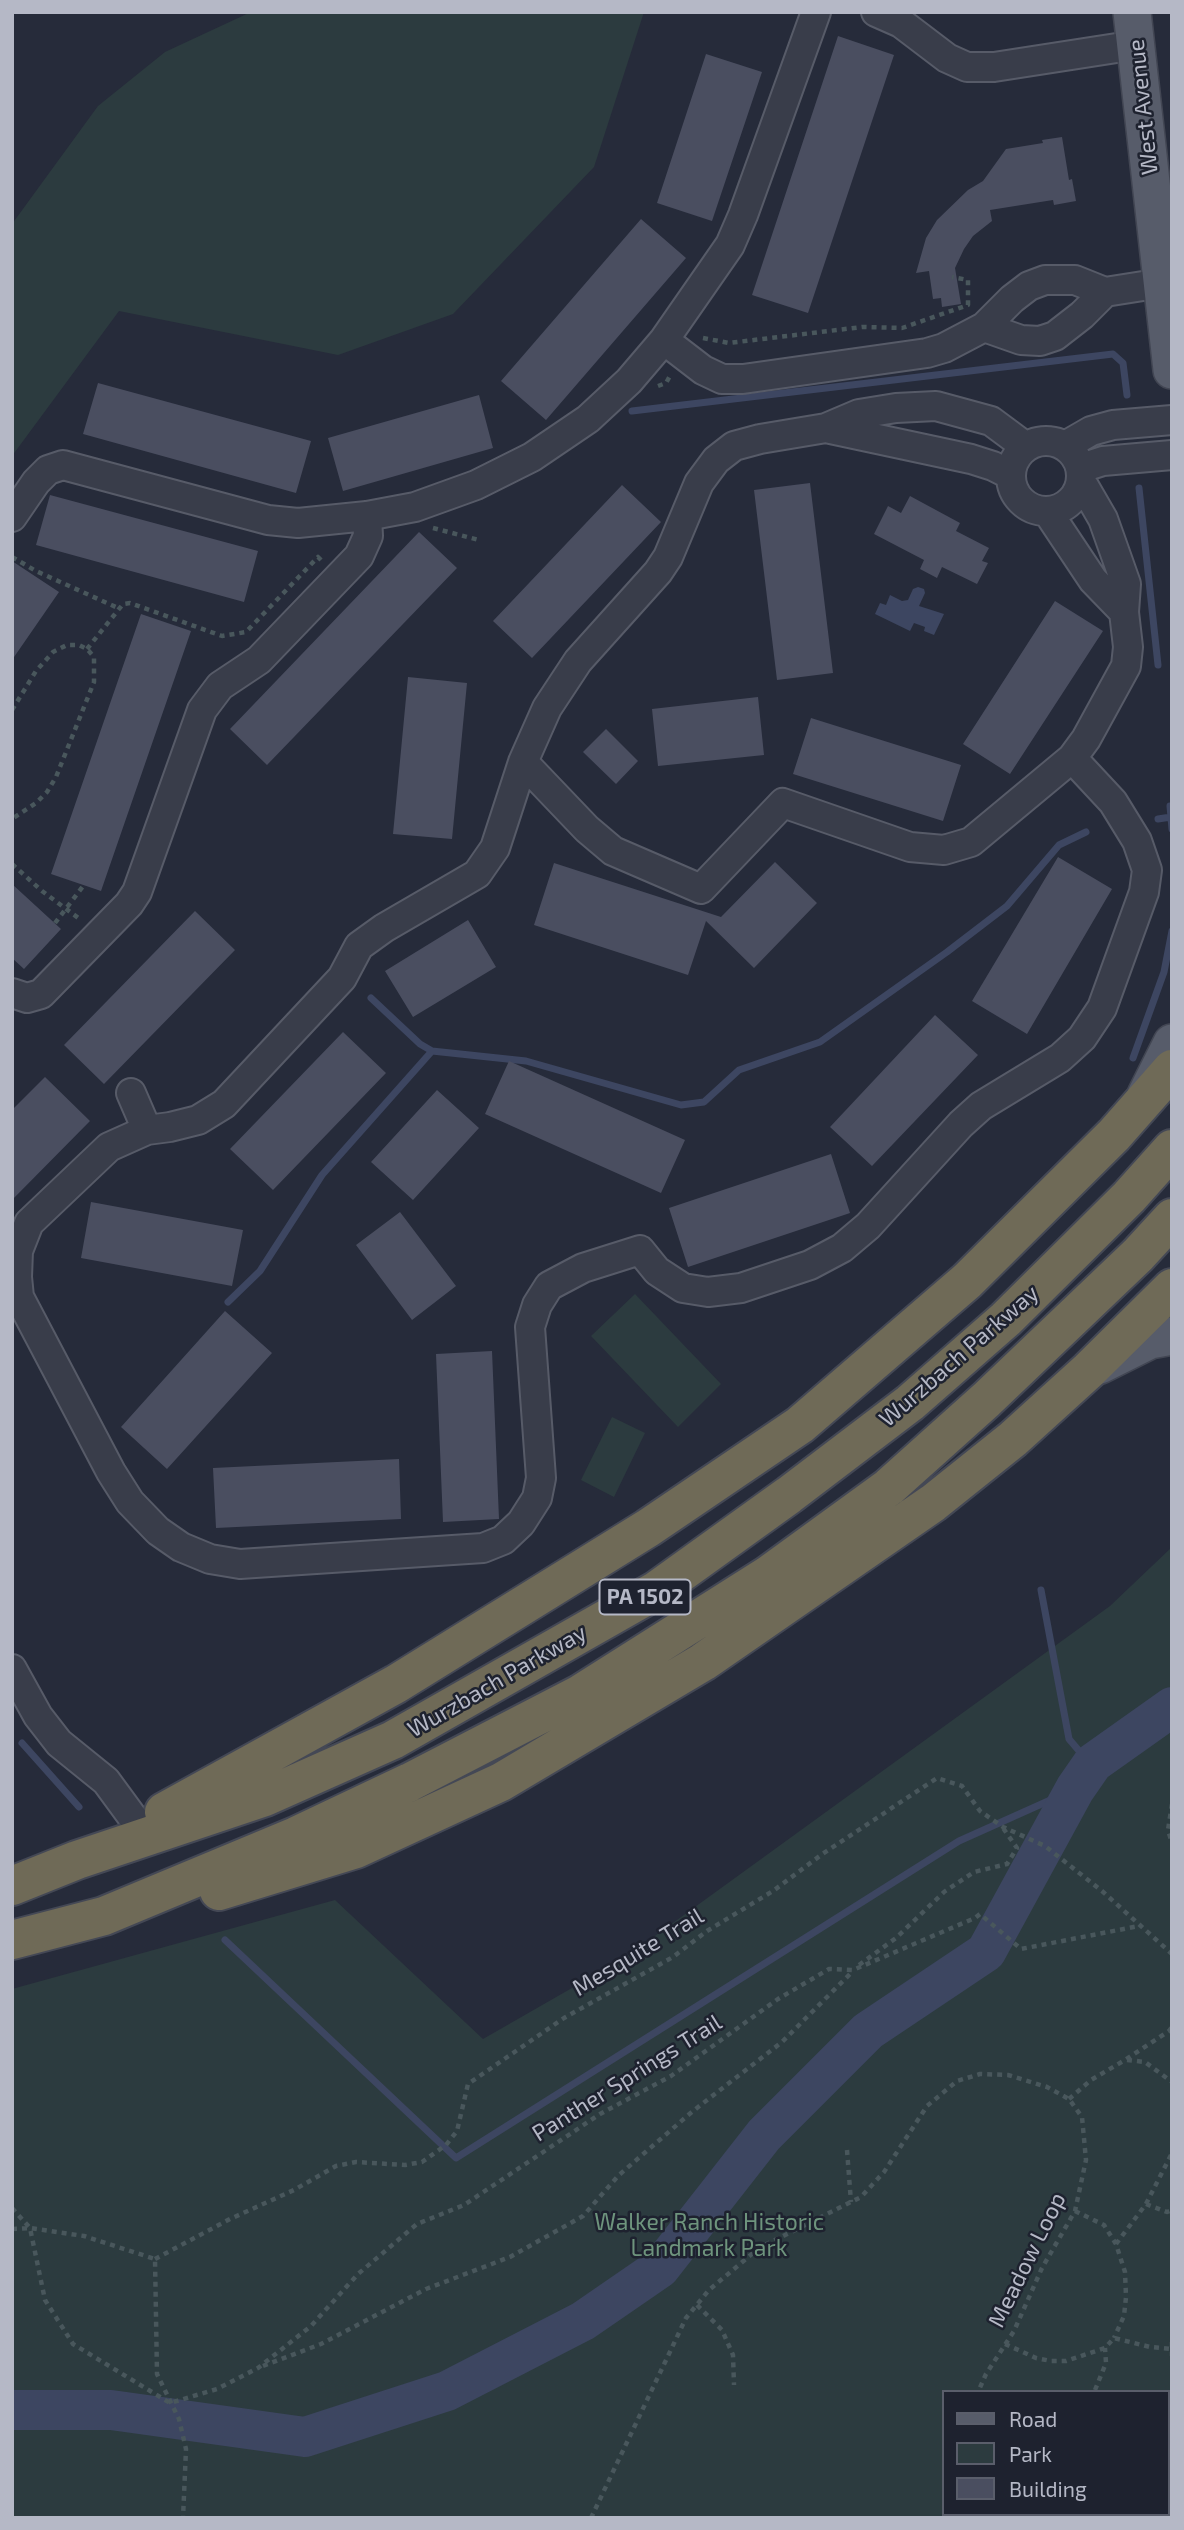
<!DOCTYPE html>
<html>
<head>
<meta charset="utf-8">
<style>
  body { margin:0 }
  #map { position:relative; width:1184px; height:2530px; overflow:hidden; background:#262b3a; font-family:"Exo 2",sans-serif }
  canvas { display:block }
  .frame { position:absolute; inset:0; border:14px solid #b5b8c6; pointer-events:none }
  .legend { position:absolute; left:942px; top:2390px; width:228px; height:126px; box-sizing:border-box; background:#1e222f; border:2px solid #5a5e6b; margin:0; padding:9px 12px; list-style:none; font-size:21px; color:#b5b8c6 }
  .legend li { display:flex; align-items:center; gap:14px; height:35px }
  .legend b { width:35px; border:2px solid #5a5e6b }
</style>
</head>
<body>
<div id="map">
<canvas width="1184" height="2530"></canvas>
<div class="frame"></div>
<ul class="legend">
<li><b style="height:9px;background:#575c6a"></b>Road</li>
<li><b style="height:19px;background:#2c3b3f"></b>Park</li>
<li><b style="height:19px;background:#4a4e60"></b>Building</li>
</ul>
</div>
<script>
const context = document.querySelector('canvas').getContext('2d');
context.lineJoin = 'round';
function fill(path, color) { context.fillStyle = color; context.fill(path, 'evenodd'); }
const shape = rows => new Path2D(rows.map(r => 'M' + r).join(''));
function stroke(path, color, width, dash) { context.strokeStyle = color; context.lineWidth = width; context.lineCap = dash ? 'butt' : 'round'; context.setLineDash(dash || []); context.stroke(path); }
function drawText(font, color, halo, rows, align = 'center') {
  context.font = font + ' "Exo 2",sans-serif'; context.lineWidth = 5; context.setLineDash([]); context.textBaseline = 'middle'; context.strokeStyle = halo; context.fillStyle = color; for (const [text, x, y, turn = 0] of rows) {
    context.save(); context.translate(x, y); context.rotate((+turn || 0) * Math.PI / 180); context.textAlign = isNaN(turn) ? turn : align; if (halo) context.strokeText(text, 0, 0); context.fillText(text, 0, 0); context.restore();
  }
}
fill(shape([
  [251,12,644,12,594,167,453,314,338,355,119,311,12,456,12,224,98,106,165,52],
  [635,1294,721,1384,678,1427,591,1336],
  [612,1417,645,1433,614,1497,581,1480],
  [1172,1547,1172,2518,12,2518,12,1989,335,1900,483,2039,626,1957,1110,1606],
  [944,2392,1168,2392,1168,2514,944,2514]
]), '#2c3b3f');
fill(shape([
  [918,587,924,589,925,593,919,606,944,614,934,635,924,631,925,627,914,623,910,631,875,614,880,603,886,605,890,595,902,601,908,600,913,589]
]), '#3d4661');
stroke(shape([
  [632,411,1113,354,1123,363,1127,395],
  [1139,488,1158,665],
  [1170,806,1172,829],
  [1158,819,1171,817],
  [371,998,420,1044,432,1051],
  [1133,1058,1164,972,1172,931],
  [228,1302,260,1271,322,1175,432,1051,526,1061,681,1105,704,1102,739,1070,820,1042,947,952,1007,906,1059,845,1086,832],
  [1041,1590,1069,1739,1091,1765],
  [22,1743,79,1807],
  [225,1940,456,2158,959,1841,1075,1789]
]), '#3d4661', 7);
stroke(shape([
  [12,2410,111,2410,305,2437,447,2391,583,2321,660,2268,764,2135,868,2031,986,1952,1075,1789,1093,1763,1172,1707]
]), '#3d4661', 40);
fill(shape([
  [838,36,894,55,808,313,752,295],
  [706,54,762,72,712,221,657,203],
  [1062,137,1069,180,1072,179,1076,201,1054,205,1053,200,990,210,992,221,973,236,964,249,955,268,961,304,942,307,941,298,933,299,929,271,916,273,926,238,937,220,968,190,983,181,1006,149,1043,143,1042,140],
  [641,219,686,258,546,420,501,381],
  [98,383,311,441,296,493,83,434],
  [479,395,493,448,343,491,328,438],
  [810,483,833,673,777,680,754,490],
  [622,485,661,522,532,658,493,621],
  [50,495,258,551,244,602,36,545],
  [910,496,960,523,956,531,989,548,982,561,988,563,977,584,942,567,937,578,920,569,924,560,874,534,888,506,901,513],
  [419,532,457,568,267,765,230,729],
  [12,561,59,592,12,660],
  [1055,601,1103,631,1010,774,963,744],
  [141,614,191,631,101,891,51,874],
  [408,677,467,683,452,839,393,834],
  [758,697,764,755,658,766,652,709],
  [811,718,961,765,943,821,793,774],
  [606,729,638,761,616,784,583,752],
  [1058,857,1112,889,1027,1034,972,1001],
  [775,862,817,903,754,968,706,921,688,975,534,925,554,863,721,917],
  [12,884,61,929,24,969,12,958],
  [195,911,235,950,104,1084,64,1045],
  [468,920,496,967,413,1017,385,971],
  [935,1015,978,1055,872,1166,830,1127],
  [343,1032,386,1073,273,1190,230,1149],
  [509,1061,685,1140,661,1193,485,1114],
  [45,1077,90,1121,12,1200,12,1110],
  [437,1090,479,1128,413,1200,371,1162],
  [831,1154,850,1213,688,1267,669,1208],
  [91,1202,243,1230,232,1286,81,1258],
  [400,1212,456,1286,412,1320,356,1245],
  [225,1311,272,1353,167,1469,121,1427],
  [492,1351,499,1519,443,1522,436,1354],
  [399,1459,401,1519,216,1528,213,1468]
]), '#4a4e60');
const minor = shape([
  [876,12,901,23,947,58,967,67,994,67,1136,45],
  [984,327,1021,340,1040,341,1055,336,1082,315,1105,292],
  [664,340,703,370,722,379,743,379,927,353,944,348,984,327,1012,299,1029,286,1045,280,1075,280,1105,292,1162,283],
  [826,428,971,459,993,466,1011,475],
  '1011 476a35 35 0 1 1 70 0a35 35 0 1 1-70 0Z',
  [1065,446,1091,431,1113,425,1172,420],
  [1026,447,991,421,936,406,896,408,859,414,826,428,760,439,734,446,716,460,699,483,668,557,658,572,578,661,547,708,523,762,495,848,477,874,384,928,359,946,342,978,224,1104,198,1120,170,1127,147,1130,109,1147,29,1223,18,1251,17,1277,19,1297,111,1472,130,1502,158,1531,181,1547,210,1559,240,1564,483,1548,503,1540,521,1523,537,1498,541,1478,530,1327,537,1305,549,1286,583,1268,640,1250,657,1271,683,1288,708,1292,741,1288,810,1265,842,1248,868,1226,961,1124,981,1106,1060,1058,1082,1038,1102,1008,1144,892,1147,870,1137,841,1113,802,1072,758],
  [1081,468,1103,461,1172,455],
  [1047,511,1093,580,1124,612],
  [12,517,36,482,48,470,63,465,268,520,298,523,367,516,415,507,476,485,532,457,588,419,629,381,664,340,730,245,743,215,816,12],
  [523,762,587,829,613,851,701,889,783,803,910,847,944,850,971,842,1072,758,1086,739,1126,666,1128,647,1124,612,1126,584,1103,519,1081,481],
  [12,993,27,998,41,994,129,904,137,892,202,710,220,686,259,660,359,556,368,536,367,516],
  [131,1093,147,1130],
  [12,1669,38,1716,59,1743,106,1781,139,1826]
]);
const major = shape([
  [1132,12,1172,370],
  [1146,1095,1172,1043],
  [1100,1365,1150,1340,1172,1336]
]);
const highway = shape([
  [164,1812,396,1684,648,1528,800,1425,967,1281,1114,1135,1172,1069],
  [12,1886,77,1860,265,1797,393,1740,657,1590,789,1495,910,1403,1006,1319,1129,1197,1172,1149],
  [219,1891,356,1849,501,1782,703,1662,933,1503,1013,1439,1089,1370,1172,1288],
  [12,1940,104,1916,296,1836,410,1782,580,1694,768,1575,889,1487,986,1400,1138,1255,1172,1218]
]);
stroke(minor, '#575b68', 32);
stroke(major, '#424653', 40);
stroke(highway, '#444855', 42);
stroke(shape([
  [703,338,729,343,862,327,902,328,968,305,968,280,952,277],
  [658,386,666,383,671,374],
  [433,528,479,540],
  [12,557,36,571,118,608],
  [87,649,123,604,130,603,222,636,246,632,318,557,323,562],
  [12,710,36,671,53,652,67,645,79,645,87,649,94,657,94,682,56,777,47,792,36,803,12,819],
  [12,864,42,891,81,920],
  [55,923,84,885],
  [1172,1804,1168,1830,1172,1843],
  [859,1965,896,1938,944,1892,974,1872,1007,1864,1017,1848,1003,1828],
  [1127,2060,1145,2062,1172,2082],
  [1069,2099,1091,2080,1125,2060,1169,2031,1172,2027],
  [847,2150,851,2202],
  [1146,2204,1172,2153],
  [12,2208,30,2228,45,2300,73,2344,170,2403,217,2389,258,2368,311,2326,358,2274,417,2224,464,2205,600,2114,671,2076,778,1999,829,1969,853,1970,975,1918,980,1914,1021,1949,1139,1926],
  [1075,2211,1104,2225,1116,2244,1125,2272,1126,2297,1124,2316,1114,2338],
  [12,2229,30,2228,84,2236,155,2259,157,2374,179,2419,186,2449,183,2518],
  [1116,2244,1146,2204,1167,2212,1172,2210],
  [155,2259,230,2219,294,2190,336,2166,356,2162,405,2165,422,2162,446,2145,457,2131,468,2084,564,2018,673,1957,707,1931,773,1891,821,1855,937,1778,962,1786,980,1811,1003,1827,1045,1846,1102,1891,1172,1954],
  [697,2305,722,2330,733,2355,734,2385],
  [1172,2342,1172,2356],
  [1005,2344,1036,2358,1051,2361,1066,2361,1105,2348,1114,2338,1150,2347,1172,2349],
  [263,2366,321,2344,426,2289,510,2257,583,2216,619,2175,693,2111,782,2042,853,1971],
  [1095,2390,1106,2363,1105,2348],
  [979,2514,981,2518],
  [591,2518,686,2318,709,2290,759,2248,861,2197,884,2172,927,2106,957,2081,980,2074,1008,2075,1047,2087,1069,2099,1082,2117,1086,2160,1075,2211,1042,2268,1014,2331,986,2374,978,2392]
]), '#49575c', 4.5, [5, 5]);
stroke(minor, '#393d4a', 28);
stroke(major, '#575c6a', 37);
stroke(highway, '#6f6a57', 38);
for (const [x, y, w] of [
  [645,1597,91]
]) { const box = new Path2D(); box.roundRect(x - w / 2, y - 17.5, w, 35, 5); context.fillStyle = '#1e222f'; context.fill(box); stroke(box, '#b5b8c6', 2); }
drawText('bold 21px', '#b5b8c6', null, [
  ["PA 1502",645,1597]
]);
drawText('23px', '#b5b8c6', '#1e222f', [
  ["West Avenue",1143,107,-96],
  ["Wurzbach Parkway",959,1356,-41],
  ["Wurzbach Parkway",497,1681,-30],
  ["Mesquite Trail",638,1952,-31],
  ["Panther Springs Trail",627,2078,-32],
  ["Meadow Loop",1027,2260,-64]
]);
drawText('23px', '#6e947d', '#1e222f', [
  ["Walker Ranch Historic",709,2222],
  ["Landmark Park",709,2248]
]);
</script>
</body>
</html>
